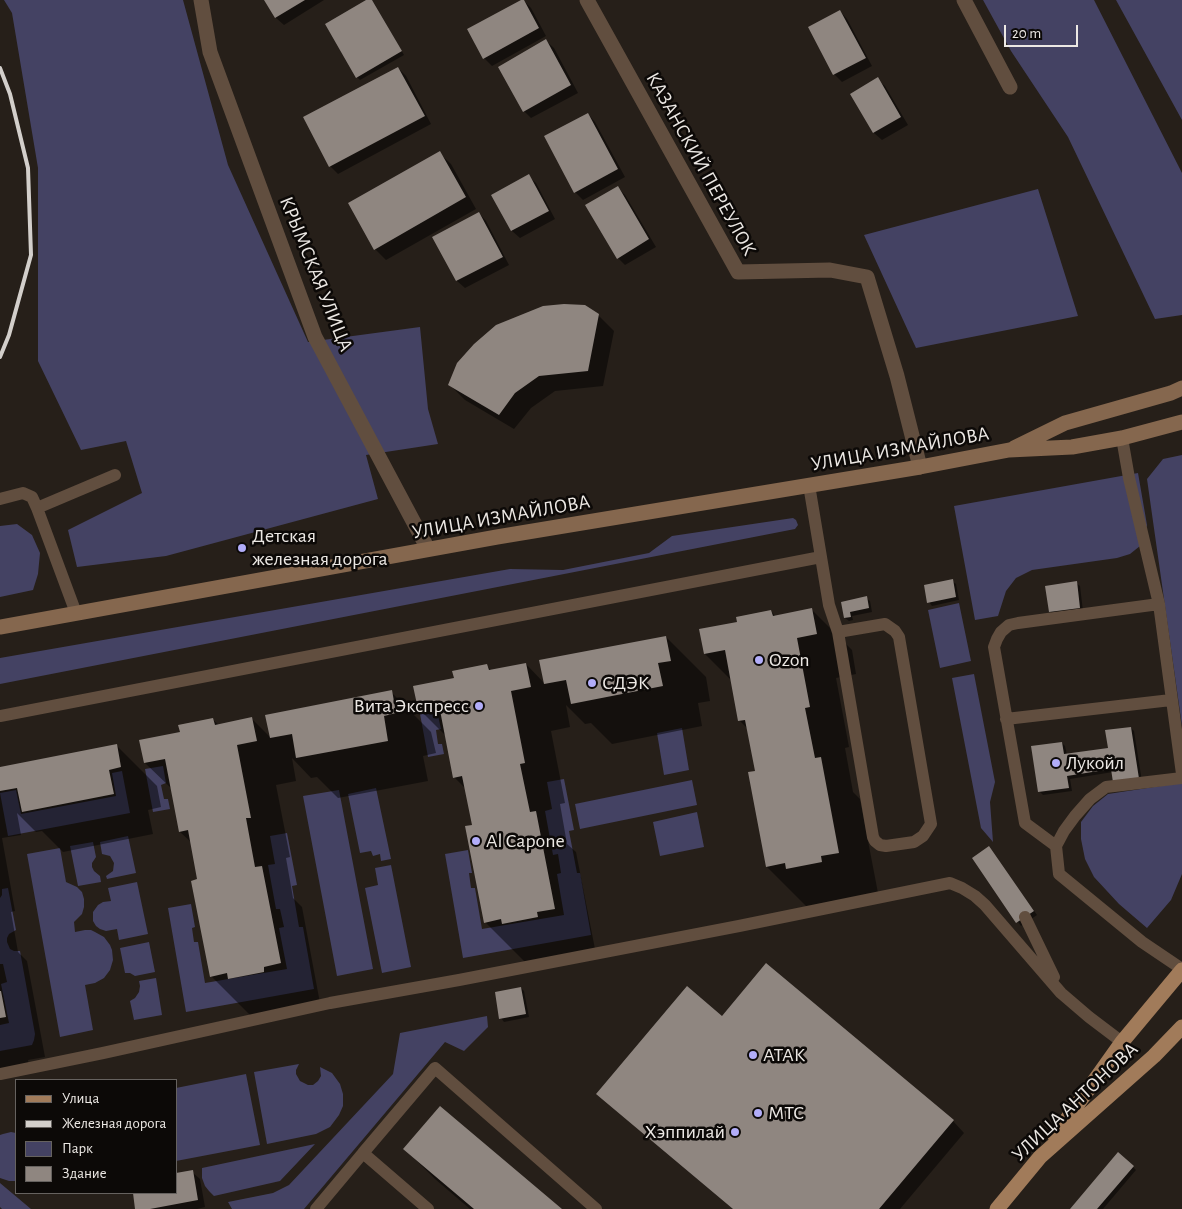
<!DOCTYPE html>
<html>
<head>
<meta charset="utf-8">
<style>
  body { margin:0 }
  #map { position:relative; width:1182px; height:1209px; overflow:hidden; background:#261f19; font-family:"Alegreya Sans",sans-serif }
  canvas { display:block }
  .legend { position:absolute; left:15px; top:1079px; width:162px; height:115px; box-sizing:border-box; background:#0c0907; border:1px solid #66625f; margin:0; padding:6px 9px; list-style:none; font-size:15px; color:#ece8e4 }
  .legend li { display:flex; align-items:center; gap:10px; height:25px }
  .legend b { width:25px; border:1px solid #66625f }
  .scale { position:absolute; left:1004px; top:25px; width:74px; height:22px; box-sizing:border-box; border:2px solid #ece8e4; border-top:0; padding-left:6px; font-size:15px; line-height:18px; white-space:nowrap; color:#ece8e4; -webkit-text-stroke:4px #0c0907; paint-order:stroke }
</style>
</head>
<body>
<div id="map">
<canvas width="1182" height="1209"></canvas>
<ul class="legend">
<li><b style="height:6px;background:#a17b5a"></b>Улица</li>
<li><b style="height:6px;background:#d3cfcb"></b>Железная дорога</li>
<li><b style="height:14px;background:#444263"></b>Парк</li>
<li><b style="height:14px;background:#8f8680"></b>Здание</li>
</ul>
<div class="scale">20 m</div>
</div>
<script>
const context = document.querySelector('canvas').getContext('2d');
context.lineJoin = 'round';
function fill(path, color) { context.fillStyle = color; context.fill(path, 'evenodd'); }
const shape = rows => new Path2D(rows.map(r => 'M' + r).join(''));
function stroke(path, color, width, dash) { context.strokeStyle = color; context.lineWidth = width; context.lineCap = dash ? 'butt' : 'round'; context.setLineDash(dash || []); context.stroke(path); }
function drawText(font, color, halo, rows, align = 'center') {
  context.font = font + ' "Alegreya Sans",sans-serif'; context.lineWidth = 5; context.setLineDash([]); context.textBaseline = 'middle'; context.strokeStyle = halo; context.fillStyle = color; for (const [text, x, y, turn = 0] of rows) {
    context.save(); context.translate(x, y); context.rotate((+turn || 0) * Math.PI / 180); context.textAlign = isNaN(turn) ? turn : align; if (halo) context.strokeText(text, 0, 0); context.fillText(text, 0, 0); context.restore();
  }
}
fill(shape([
  [4,0,183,0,228,165,308,342,420,327,428,409,438,444,366,455,378,499,166,556,77,567,68,530,142,493,126,441,81,450,38,361,38,168,12,13],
  [983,0,1094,0,1182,173,1182,315,1155,319,1068,137,1011,51],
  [1116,0,1182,0,1182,120],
  [1038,189,1078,316,916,348,864,235],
  [1182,455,1182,726,1147,479,1163,459],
  [1138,473,1147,525,1145,536,1140,546,1130,554,1117,558,1032,570,1016,578,1006,591,998,616,975,620,954,506],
  [793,518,796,520,798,525,795,529,0,684,0,658,510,569,563,570,649,553,672,536],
  [17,524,32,535,40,553,38,574,33,590,0,597,0,526],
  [959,603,971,661,940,668,928,610],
  [974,674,995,782,990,802,993,842,981,828,952,678],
  [437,711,441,729,436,730,438,744,442,744,444,754,428,757,420,714],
  [682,728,689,770,664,775,657,733],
  [163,766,166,783,161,785,164,799,168,799,170,809,153,812,145,769],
  [122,771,130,813,8,836,0,793,16,790,21,814,116,796,112,773],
  [564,779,574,830,569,831,577,873,580,873,591,935,463,958,445,854,468,850,472,873,469,873,471,888,475,888,482,929,564,915,557,874,561,873,558,854,553,855,545,811,552,809,547,782],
  [692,780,697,805,580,829,575,804],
  [1180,783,1182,784,1182,874,1171,900,1147,928,1119,904,1094,877,1085,859,1081,839,1081,822,1093,806,1108,794],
  [376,788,391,859,381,861,380,854,373,856,371,851,360,853,348,794],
  [339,790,373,969,337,976,303,796],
  [697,812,704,847,660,856,653,822],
  [287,833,297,885,292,886,299,927,303,927,314,989,186,1012,168,908,191,904,195,927,192,928,194,942,198,942,205,983,287,969,279,928,284,927,280,909,276,909,268,865,275,864,270,836],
  [128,836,136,873,107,879,106,876,113,871,114,863,110,856,102,854,100,842],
  [93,842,96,857,92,863,92,867,94,871,100,876,101,882,78,886,70,846],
  [60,848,66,882,77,887,82,892,84,899,84,907,82,914,74,922,75,932,85,930,91,930,95,932,104,937,110,945,112,950,113,960,110,970,104,978,95,983,85,985,93,1030,60,1037,27,854],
  [391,865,411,967,382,973,365,888,378,885,375,868],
  [137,882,148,934,119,940,117,929,106,931,100,929,96,926,93,921,93,912,98,905,103,902,111,901,108,888],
  [8,888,16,930,9,934,7,938,7,942,10,949,14,951,20,951,35,1034,34,1040,32,1045,0,1051,0,1025,9,1023,1,984,7,982,3,964,0,964,0,898,2,895,2,889],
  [149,942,155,972,135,976,130,973,125,973,120,948],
  [156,978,162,1015,134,1020,130,1001,135,998,139,992,140,986,139,981],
  [487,1016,488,1027,464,1051,445,1042,304,1209,232,1209,228,1202,273,1193,289,1185,393,1074,400,1033],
  [299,1064,296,1070,296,1074,300,1081,308,1085,313,1085,318,1081,321,1076,320,1067,332,1073,340,1084,343,1094,343,1106,339,1115,330,1127,316,1134,267,1144,254,1072],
  [246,1074,260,1145,176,1161,176,1088],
  [11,1132,16,1133,16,1181,9,1181,0,1178,0,1135,3,1134],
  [315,1144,280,1181,214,1196,209,1191,205,1186,202,1178,202,1168],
  [0,1183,31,1209,2,1209,0,1207]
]), '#444263');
fill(shape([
  [265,0,324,0,284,25,276,18],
  [369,0,371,0,374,3,404,55,360,80,357,77],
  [523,0,531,8,546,36,492,66,484,58],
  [840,11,847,19,872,66,842,82,834,74],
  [546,41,554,48,578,93,531,118,524,111],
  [398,68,406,76,431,124,338,174,330,166],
  [877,79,885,86,908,125,882,140,874,133,852,95],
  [588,114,595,122,625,177,583,200,575,192],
  [439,153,451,164,476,209,386,260,375,249],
  [528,176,536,183,555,219,520,238,512,231,493,195],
  [617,187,625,195,656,247,625,265,618,258],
  [479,213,486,221,509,265,465,288,457,281,434,237],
  [598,315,614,331,603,386,555,391,531,408,514,429,465,400,450,385],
  [952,581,956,584,959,600,932,606,929,602],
  [1076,583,1080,586,1083,611,1053,615,1050,611],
  [866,598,870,601,872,612,852,616,853,620,849,621,845,618,843,603],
  [812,610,852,650,856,674,836,678,849,747,845,748,853,792,860,799,878,893,807,907,767,867,757,771,749,730,740,721,732,681,705,654,738,623,771,611,776,617],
  [666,637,706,677,710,701,698,703,702,726,612,744,591,723,585,724,566,705,570,727,551,731,565,803,560,804,567,844,576,852,595,949,525,962,485,922,473,826,466,789,454,777,446,736,419,709,455,679,487,666,492,671,526,664,545,684],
  [391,692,431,732,436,753,423,756,428,781,338,798,317,777,311,778,292,758,296,781,276,785,290,857,286,858,293,898,302,907,320,1003,251,1016,211,976,199,880,192,843,180,832,172,789,145,763,181,733,213,720,219,725,252,719,271,738,267,716],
  [1131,728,1134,731,1143,788,1113,772,1070,779,1072,791,1043,795,1039,791,1062,743,1065,746,1067,755,1109,749],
  [117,746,157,786,161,807,148,810,153,834,63,852,42,831,36,832,17,813,21,835,2,838,15,911,11,912,18,952,27,961,45,1057,28,1060,29,1065,0,1070,0,768],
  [989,848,1037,915,1021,926,973,858],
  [767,964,953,1121,964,1133,900,1209,733,1209,610,1105,722,1018],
  [521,988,524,991,529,1017,504,1022,501,1018],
  [405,1149,560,1209,470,1209,435,1179],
  [1133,1167,1136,1170,1103,1209,1071,1209],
  [192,1172,200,1179,205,1207,197,1209,137,1209,134,1193,176,1193]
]), '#0007');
fill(shape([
  [264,0,305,0,275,18],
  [366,0,372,0,402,51,356,78,325,24],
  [521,0,524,0,539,28,483,59,467,29],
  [840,10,866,58,833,75,808,27],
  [546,39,571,85,523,112,498,67],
  [398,67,425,116,329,167,303,117],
  [878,77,901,117,873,133,850,94],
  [588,113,618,169,574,193,544,136],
  [440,151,466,197,374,250,348,203],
  [529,174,549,211,511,231,491,195],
  [618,186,649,239,617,259,585,205],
  [479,212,503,257,456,281,432,237],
  [564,304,585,305,599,314,588,371,539,376,515,393,499,415,448,385,457,363,474,344,496,325,543,306],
  [953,579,956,597,927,603,924,585],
  [1077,581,1080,608,1049,612,1045,586],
  [867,596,869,608,850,612,851,617,844,618,841,602],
  [812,608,817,634,797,638,810,707,805,708,815,758,821,757,839,853,821,856,822,862,786,869,785,863,766,867,748,772,755,771,745,720,738,721,725,650,704,654,699,629,737,622,736,617,771,610,773,616],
  [666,636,671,661,658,663,663,686,571,704,566,680,544,684,539,660],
  [526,663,531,687,511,691,525,763,520,764,530,812,536,811,555,909,537,912,538,917,502,924,501,919,484,923,465,826,472,825,462,776,453,778,439,705,418,709,413,686,454,678,452,671,487,664,489,670],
  [392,690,396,713,384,716,388,741,296,758,292,734,270,738,265,715],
  [252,717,257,741,237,745,251,818,246,818,255,867,262,866,281,963,264,967,264,972,228,979,227,973,210,977,191,881,197,879,188,830,179,832,165,759,144,763,139,740,180,732,178,725,213,718,215,725],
  [1131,727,1140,785,1114,789,1111,769,1067,776,1069,788,1038,792,1031,746,1062,742,1064,754,1108,748,1105,730],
  [117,744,121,767,109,770,114,794,22,812,17,788,0,791,0,767],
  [989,846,1034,911,1016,923,972,858],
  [766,963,954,1120,879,1209,733,1209,596,1094,687,986,722,1016],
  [521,987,526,1014,499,1019,495,992],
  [0,991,1,991,6,1017,0,1018],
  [440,1106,562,1209,474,1209,403,1149],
  [1118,1152,1134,1166,1097,1209,1070,1209],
  [193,1170,198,1200,150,1209,135,1209,133,1193,176,1193,176,1173]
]), '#8f8680');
stroke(shape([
  [1122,438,1129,478,1159,604,1182,774],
  [809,485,829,605,838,632,873,837,875,841,880,845,886,846,914,842,923,836,931,824,899,637,895,631,885,624,838,632],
  [0,499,23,493,32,497,37,508],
  [76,613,37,508,115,475],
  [0,716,821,557],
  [1006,719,1171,700],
  [1182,778,1106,787,1090,799,1075,816,1064,831,1056,846,1059,874,1142,942,1182,969],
  [1056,846,1025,823,994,647,997,639,1001,632,1009,625,1018,623,1159,604],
  [1025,917,1054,977],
  [0,1074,103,1053,330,1003,459,980,739,926,950,883,962,888,975,896,985,905,1061,993,1089,1017,1122,1042],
  [316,1209,363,1153],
  [428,1209,363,1153,435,1068,596,1209]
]), '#614e3f', 12);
stroke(shape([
  [201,0,210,52,315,337,428,549],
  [587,0,738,272,830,270,867,277,897,376,920,467],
  [964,0,1010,87]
]), '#614e3f', 15);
stroke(shape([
  [1014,448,1065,423,1171,393,1182,388],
  [0,627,497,537,920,467,1009,450,1072,447,1122,438,1182,422]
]), '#85674e', 15);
stroke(shape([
  [1055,1136,1122,1042,1182,970],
  [997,1209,1040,1157,1154,1056,1182,1027]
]), '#a17b5a', 15);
stroke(shape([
  [0,68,10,94,28,168,31,255,9,335,0,357]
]), '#d3cfcb', 4);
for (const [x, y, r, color] of [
  [242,548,5,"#b2adf9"],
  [759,660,5,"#b2adf9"],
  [592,683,5,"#b2adf9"],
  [479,706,5,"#b2adf9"],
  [1056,763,5,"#b2adf9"],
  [476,841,5,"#b2adf9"],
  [753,1055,5,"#b2adf9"],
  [758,1113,5,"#b2adf9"],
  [735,1132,5,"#b2adf9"]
]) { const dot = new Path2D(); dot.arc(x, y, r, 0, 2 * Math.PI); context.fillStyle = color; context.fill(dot); stroke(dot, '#0c0907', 2); }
drawText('20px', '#ece8e4', '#0c0907', [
  ["КАЗАНСКИЙ ПЕРЕУЛОК",701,164,61],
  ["КРЫМСКАЯ УЛИЦА",316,274,68],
  ["УЛИЦА ИЗМАЙЛОВА",900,449,-10],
  ["УЛИЦА ИЗМАЙЛОВА",501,517,-10],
  ["УЛИЦА АНТОНОВА",1075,1102,-43]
]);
drawText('20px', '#ece8e4', '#0c0907', [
  ["Детская",252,536],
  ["железная дорога",252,559],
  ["Ozon",769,660],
  ["СДЭК",602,683],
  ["Вита Экспресс",469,706,"right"],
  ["Лукойл",1066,763],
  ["Al Capone",486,841],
  ["АТАК",763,1055],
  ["МТС",768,1113],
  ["Хэппилай",725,1132,"right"]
], 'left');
</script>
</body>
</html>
